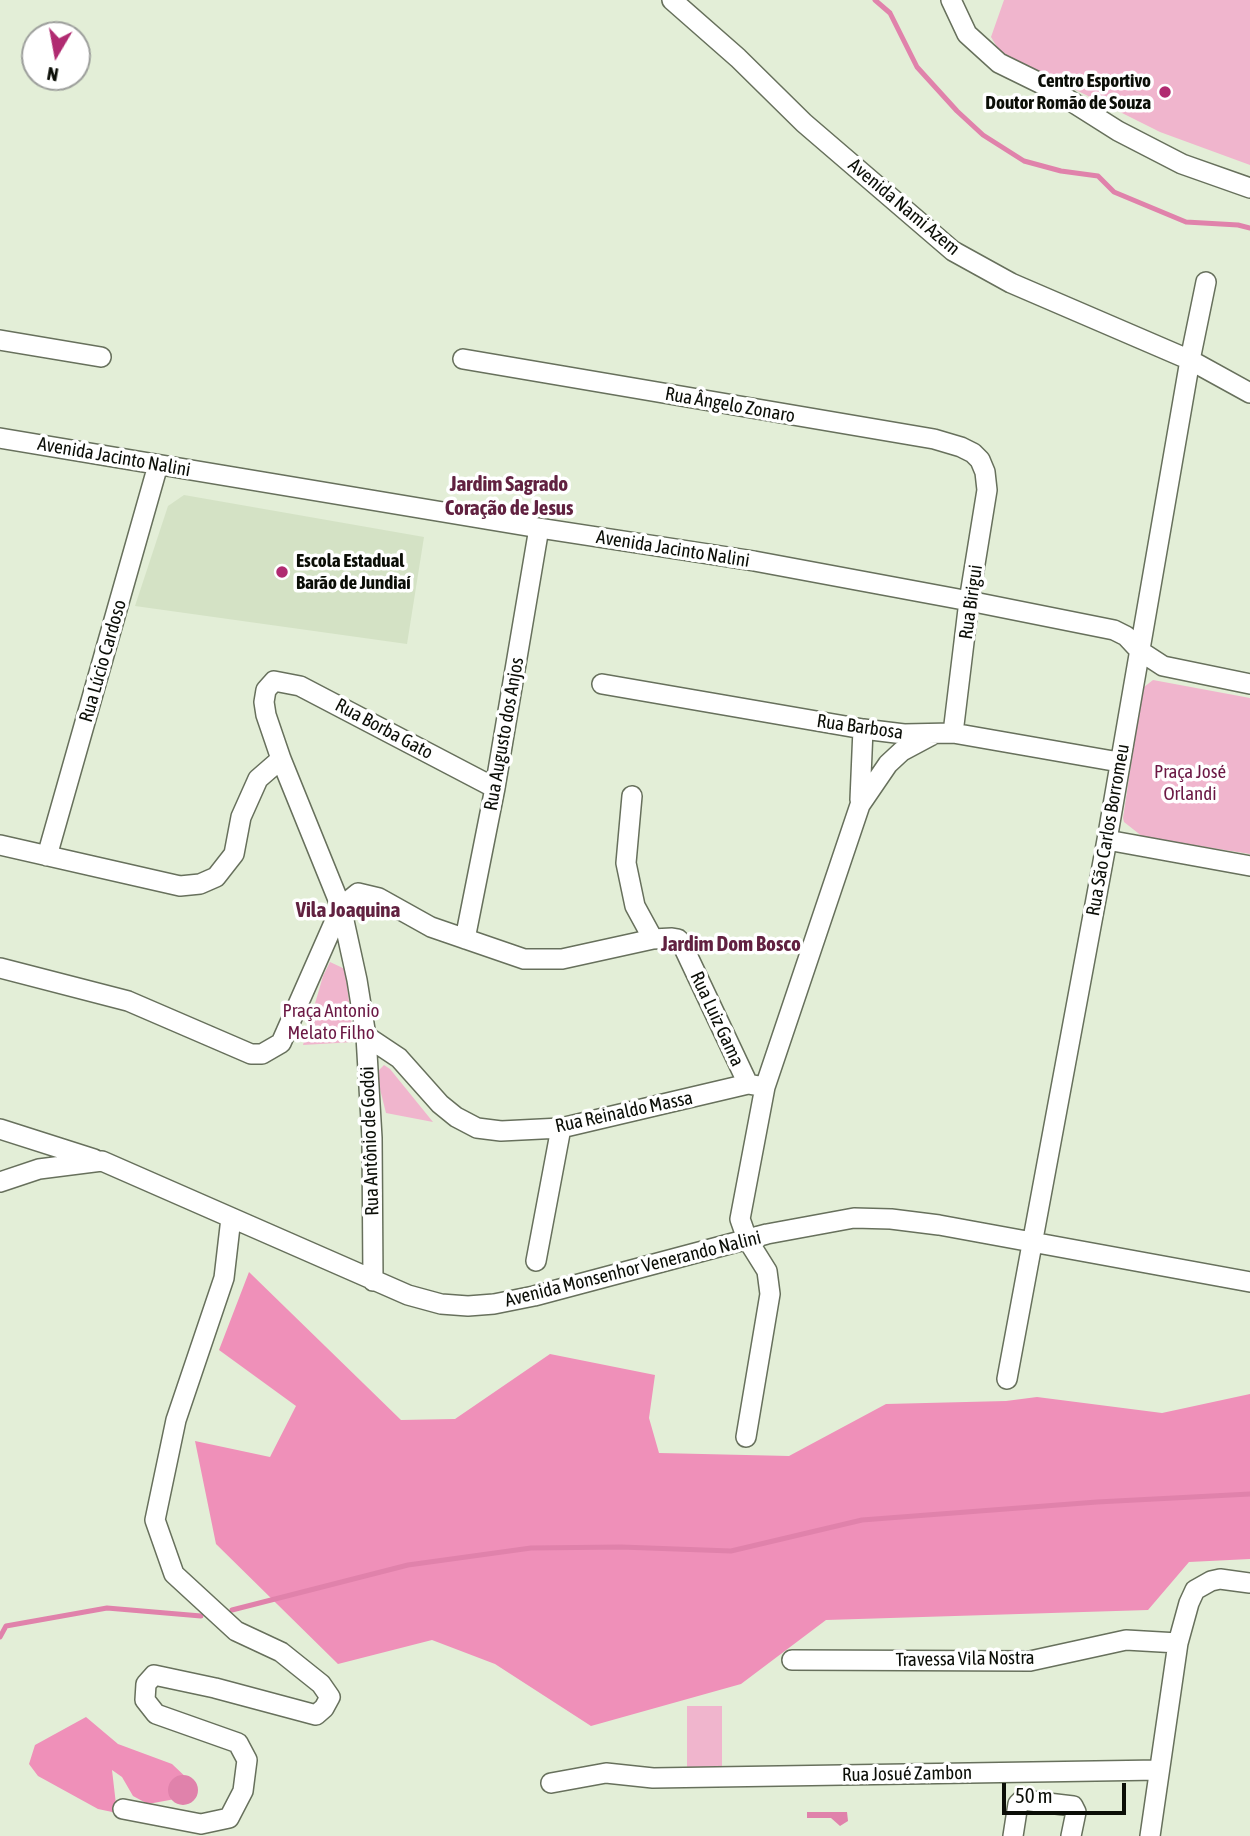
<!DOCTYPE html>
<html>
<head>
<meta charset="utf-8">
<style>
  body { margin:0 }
  #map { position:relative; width:1250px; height:1836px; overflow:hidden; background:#e3eed7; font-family:"Asap Condensed",sans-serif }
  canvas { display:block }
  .north { position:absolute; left:21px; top:21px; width:70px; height:70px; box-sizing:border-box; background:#fff; border:2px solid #9d9f9c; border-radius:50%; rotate:190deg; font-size:19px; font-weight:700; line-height:28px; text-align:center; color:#0b0e07 }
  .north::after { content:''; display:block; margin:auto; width:24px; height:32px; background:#b02b71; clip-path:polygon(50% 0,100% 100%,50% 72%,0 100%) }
  .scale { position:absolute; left:1002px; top:1783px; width:124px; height:32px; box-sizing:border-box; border:4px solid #0b0e07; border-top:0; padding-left:9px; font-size:21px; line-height:24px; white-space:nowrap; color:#0b0e07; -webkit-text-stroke:5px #fff; paint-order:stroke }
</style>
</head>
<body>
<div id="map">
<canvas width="1250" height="1836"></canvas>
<div class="north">N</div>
<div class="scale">50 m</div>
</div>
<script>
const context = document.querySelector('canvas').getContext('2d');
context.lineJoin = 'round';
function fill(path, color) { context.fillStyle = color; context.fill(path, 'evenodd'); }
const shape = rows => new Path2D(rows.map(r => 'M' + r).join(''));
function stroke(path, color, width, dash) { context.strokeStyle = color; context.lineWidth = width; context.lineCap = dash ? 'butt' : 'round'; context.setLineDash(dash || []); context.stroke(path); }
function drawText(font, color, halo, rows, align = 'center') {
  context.font = font + ' "Asap Condensed",sans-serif'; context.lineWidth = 7; context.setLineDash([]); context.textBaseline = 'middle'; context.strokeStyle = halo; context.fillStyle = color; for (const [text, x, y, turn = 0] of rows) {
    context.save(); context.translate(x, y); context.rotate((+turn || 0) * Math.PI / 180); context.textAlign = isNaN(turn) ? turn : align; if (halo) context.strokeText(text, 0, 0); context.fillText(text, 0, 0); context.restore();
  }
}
fill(shape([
  [184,495,424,537,407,644,135,606,168,506]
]), '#d4e2c5');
fill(shape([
  [1004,0,1250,0,1250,165,1160,132,1000,52,991,37],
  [1153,680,1250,698,1250,854,1143,837,1124,822,1123,818,1141,698,1144,687],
  [330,962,345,969,354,1042,303,1045,323,976],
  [384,1065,390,1069,433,1122,386,1113,377,1077,379,1070],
  [687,1706,722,1706,722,1775,687,1774]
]), '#f0b5cd');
fill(shape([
  [249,1272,401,1420,455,1419,550,1354,655,1375,649,1418,659,1453,789,1456,886,1404,1006,1401,1037,1397,1162,1413,1250,1394,1250,1559,1189,1562,1148,1610,826,1620,741,1684,591,1726,495,1664,432,1640,338,1664,216,1544,195,1441,270,1457,296,1406,219,1350],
  [86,1717,118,1744,172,1764,190,1781,186,1797,148,1804,133,1796,122,1777,112,1770,117,1813,98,1809,38,1776,29,1764,35,1745]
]), '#ef90b9');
fill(shape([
  '168 1790a15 15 0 1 1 30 0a15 15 0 1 1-30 0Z',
  [807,1812,847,1812,848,1821,840,1826,831,1818,807,1818]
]), '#e082ab');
stroke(shape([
  [875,0,890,13,917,67,957,111,983,135,1024,161,1061,171,1098,176,1114,192,1186,222,1238,225,1250,228],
  [232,1610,408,1565,531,1548,621,1547,731,1551,862,1520,1097,1502,1250,1494],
  [0,1637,6,1626,107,1608,201,1616]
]), '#e082ab', 5);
const minor = shape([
  [672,0,738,58,804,123,953,251,1011,283,1190,360,1250,393],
  [951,0,967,34,999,63,1050,88,1118,131,1182,164,1250,188],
  [0,340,101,357],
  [463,359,934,439,961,447,973,453,980,460,985,472,987,490,969,601,953,733],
  [0,438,539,528,754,561,969,601,1114,630,1126,636,1140,651,1163,666,1250,684],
  [602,684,863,729,904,734,953,733,1119,762],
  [632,796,626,863,635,906,653,939],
  [860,800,863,729],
  [1107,840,1250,866],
  [0,845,180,886,200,884,216,877,234,854,241,817,258,779,281,759],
  [47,856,158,465],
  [465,939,495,788,539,528],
  [0,968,128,1001,251,1054,262,1054,281,1043,341,907,358,893,379,898,431,927,524,959,562,959,653,939,672,938,678,939,682,944,748,1084,765,1087],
  [366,1036,399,1058,440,1104,456,1117,477,1128,501,1131,561,1128,748,1084],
  [0,1129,94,1159],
  [0,1182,39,1169,102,1161,408,1295,441,1304,468,1306,494,1304,534,1296,767,1234,854,1218,891,1219,939,1225,1250,1282],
  [536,1261,561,1128],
  [373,1281,372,1138,366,1036,357,980,341,907,281,759,266,715,264,702,266,690,274,681,300,686,495,788],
  [1007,1379,1107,840,1190,360,1206,282],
  [746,1437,770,1294,767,1271,747,1239,740,1219,765,1087,860,805,888,764,902,751,932,735],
  [792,1660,1030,1661,1126,1640,1178,1643],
  [551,1783,606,1773,653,1778,1159,1770],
  [123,1809,201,1824,229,1818,243,1791,247,1760,238,1743,156,1714,145,1700,146,1684,154,1675,215,1688,316,1715,324,1708,330,1697,321,1684,281,1652,236,1631,174,1574,155,1520,176,1420,224,1278,231,1218],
  [1013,1836,1018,1804,1022,1800,1073,1806,1076,1812,1071,1836],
  [1150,1836,1178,1643,1189,1603,1195,1590,1211,1581,1220,1579,1250,1583]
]);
stroke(minor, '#67705c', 22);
stroke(minor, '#fff', 19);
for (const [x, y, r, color] of [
  [1165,92,7,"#b02b71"],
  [282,572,7,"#b02b71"]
]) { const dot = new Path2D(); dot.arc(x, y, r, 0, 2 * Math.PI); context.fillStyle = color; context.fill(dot); stroke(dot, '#fff', 2.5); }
drawText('bold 19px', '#0b0e07', '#fff', [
  ["Centro Esportivo",1151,81],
  ["Doutor Romão de Souza",1151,103],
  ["Escola Estadual",296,561,"left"],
  ["Barão de Jundiaí",296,583,"left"]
], 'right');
drawText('19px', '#0b0e07', '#fff', [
  ["Avenida Nami Azem",904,207,40],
  ["Rua Ângelo Zonaro",730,405,10],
  ["Avenida Jacinto Nalini",114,457,10],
  ["Avenida Jacinto Nalini",673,549,9],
  ["Rua Birigui",971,602,-82],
  ["Rua Lúcio Cardoso",103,661,-74],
  ["Rua Barbosa",860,727,8],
  ["Rua Borba Gato",384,729,28],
  ["Rua Augusto dos Anjos",504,734,-80],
  ["Rua São Carlos Borromeu",1108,830,-80],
  ["Rua Luiz Gama",717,1019,65],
  ["Rua Reinaldo Massa",624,1112,-12],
  ["Rua Antônio de Godói",370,1141,-92],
  ["Avenida Monsenhor Venerando Nalini",633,1269,-14],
  ["Travessa Vila Nostra",965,1659,-1],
  ["Rua Josué Zambon",907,1774,-1]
]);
drawText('19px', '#6b1844', '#fff', [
  ["Praça José",1190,772],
  ["Orlandi",1190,794],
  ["Praça Antonio",331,1011],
  ["Melato Filho",331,1033]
]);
drawText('bold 21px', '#612140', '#fff', [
  ["Jardim Sagrado",509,484],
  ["Coração de Jesus",509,508],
  ["Vila Joaquina",348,910],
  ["Jardim Dom Bosco",731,944]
]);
</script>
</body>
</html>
